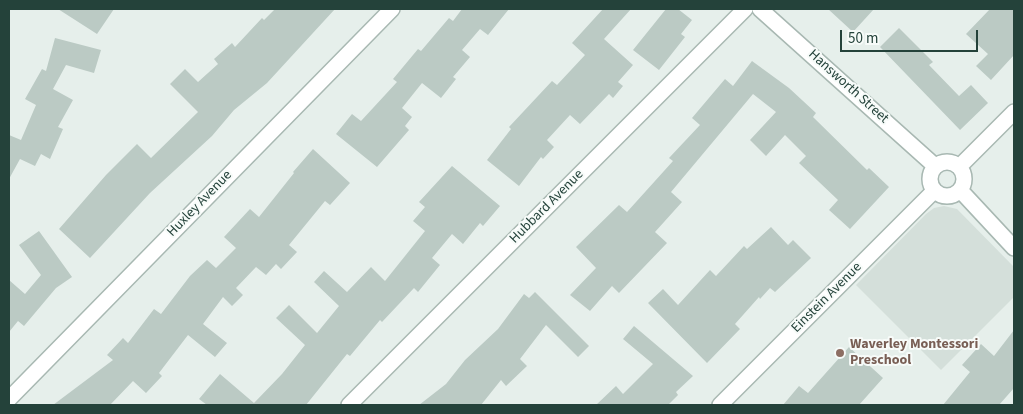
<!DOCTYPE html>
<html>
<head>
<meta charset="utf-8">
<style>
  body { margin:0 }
  #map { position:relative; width:1023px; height:414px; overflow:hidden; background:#e6efeb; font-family:"Source Sans 3",sans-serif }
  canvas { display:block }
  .frame { position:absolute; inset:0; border:10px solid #24423a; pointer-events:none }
  .scale { position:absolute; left:840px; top:30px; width:138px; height:22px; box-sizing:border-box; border:2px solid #24423a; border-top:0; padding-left:6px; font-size:15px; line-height:18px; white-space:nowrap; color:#24423a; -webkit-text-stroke:4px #f7fbf9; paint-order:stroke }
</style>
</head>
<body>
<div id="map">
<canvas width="1023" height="414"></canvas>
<div class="frame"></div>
<div class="scale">50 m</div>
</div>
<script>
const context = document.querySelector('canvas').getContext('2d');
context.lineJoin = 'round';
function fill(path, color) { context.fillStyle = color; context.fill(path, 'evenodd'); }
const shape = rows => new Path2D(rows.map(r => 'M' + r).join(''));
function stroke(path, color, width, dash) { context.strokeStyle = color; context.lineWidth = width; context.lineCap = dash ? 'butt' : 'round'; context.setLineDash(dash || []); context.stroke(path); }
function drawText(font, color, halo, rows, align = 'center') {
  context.font = font + ' "Source Sans 3",sans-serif'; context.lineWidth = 4; context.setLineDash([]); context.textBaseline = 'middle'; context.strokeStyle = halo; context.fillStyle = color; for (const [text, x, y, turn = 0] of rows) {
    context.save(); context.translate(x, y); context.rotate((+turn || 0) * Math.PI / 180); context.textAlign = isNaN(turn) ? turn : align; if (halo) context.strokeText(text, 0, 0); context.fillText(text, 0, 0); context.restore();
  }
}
fill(shape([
  [944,206,957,209,1014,267,1014,297,941,370,856,285,926,214,934,208]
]), '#d4dfda');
fill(shape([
  [58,9,114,9,97,34],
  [275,9,335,9,267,83,234,110,212,136,150,193,90,258,59,229,106,175,137,144,151,158,198,112,170,84,185,69,198,82,218,64,214,59,232,43,235,47,262,18,264,20],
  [462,9,509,9,488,35,480,29,462,50,470,57,453,77,456,79,441,98,422,83,402,108,412,117,405,126,409,130,377,167,336,134,352,114,361,121,397,82,393,79,418,49,421,51,449,18,453,21],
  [603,9,631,9,604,39,633,65,618,82,623,86,613,98,609,94,580,124,570,115,547,140,554,147,543,159,541,157,519,186,487,160,511,129,509,127,552,81,557,85,585,55,572,43],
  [666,9,678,9,692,20,681,34,685,37,659,70,633,50],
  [828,9,874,9,853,32],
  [990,9,1014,9,1014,55,991,80,976,66,988,54,966,34],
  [899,28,933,62,929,65,959,96,971,85,988,103,960,130,880,47],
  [55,38,101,50,94,73,66,65,53,89,73,100,58,127,63,129,50,159,41,154,35,166,20,159,9,179,9,135,21,140,36,105,25,99,42,69,46,71],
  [752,61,789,88,816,113,813,117,867,170,869,168,889,187,850,229,829,210,838,200,799,163,806,156,785,135,766,156,750,140,776,112,753,94,671,192,682,202,655,232,667,243,619,293,612,286,590,311,570,295,596,268,576,247,619,205,627,212,673,161,669,158,700,125,692,118,725,79,733,86],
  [313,149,350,183,330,205,325,201,289,245,297,252,281,269,276,264,266,275,256,267,236,288,243,295,232,306,223,297,203,324,227,343,215,357,188,335,159,373,162,376,146,393,133,381,110,405,53,405,113,360,107,355,123,338,128,343,154,309,161,314,190,276,207,260,216,268,236,248,224,237,250,209,259,217,294,173,293,172],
  [452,166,500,206,483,226,480,223,463,244,452,234,432,258,440,265,418,292,414,288,382,322,380,320,350,356,347,354,306,405,207,405,199,399,220,374,254,403,282,374,305,345,276,318,289,305,317,333,339,306,314,282,324,271,347,292,371,267,385,281,425,231,413,221,425,207,419,202],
  [771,227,788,245,793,240,811,258,775,292,770,288,760,299,759,297,735,324,740,329,707,363,648,303,663,289,678,305,710,270,716,276,744,246,747,249],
  [39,231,72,277,56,288,24,326,18,321,9,332,9,280,25,294,41,275,19,245],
  [535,292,589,346,578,357,546,325,520,359,527,366,506,386,501,380,481,405,419,405,446,384,465,360,498,329,524,294,529,298],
  [634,326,693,376,676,392,678,395,668,405,596,405,616,386,623,394,653,364,623,339],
  [1014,330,1014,388,999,405,943,405,970,372,962,365,981,344,994,356],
  [849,347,883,378,859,405,783,405,799,386,808,393]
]), '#bbcac4');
const minor = shape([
  [760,9,935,166],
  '930 179a17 17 0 1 1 34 0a17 17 0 1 1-34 0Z',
  [959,167,1014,112],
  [960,190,1014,248],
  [9,399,392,9],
  [349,405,745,9],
  [720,405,934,191]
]);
stroke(minor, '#a8b8b2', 18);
stroke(minor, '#fff', 15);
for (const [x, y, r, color] of [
  [840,353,5,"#8d6e63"]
]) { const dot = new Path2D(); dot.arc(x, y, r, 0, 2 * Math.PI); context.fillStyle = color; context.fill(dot); stroke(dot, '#f7fbf9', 2); }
drawText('14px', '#24423a', '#f7fbf9', [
  ["Hansworth Street",848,87,42],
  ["Huxley Avenue",200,204,-46],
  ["Hubbard Avenue",547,207,-45],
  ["Einstein Avenue",827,298,-45]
]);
drawText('bold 14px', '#785e54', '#f7fbf9', [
  ["Waverley Montessori",850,345],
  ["Preschool",850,361]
], 'left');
</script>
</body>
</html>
